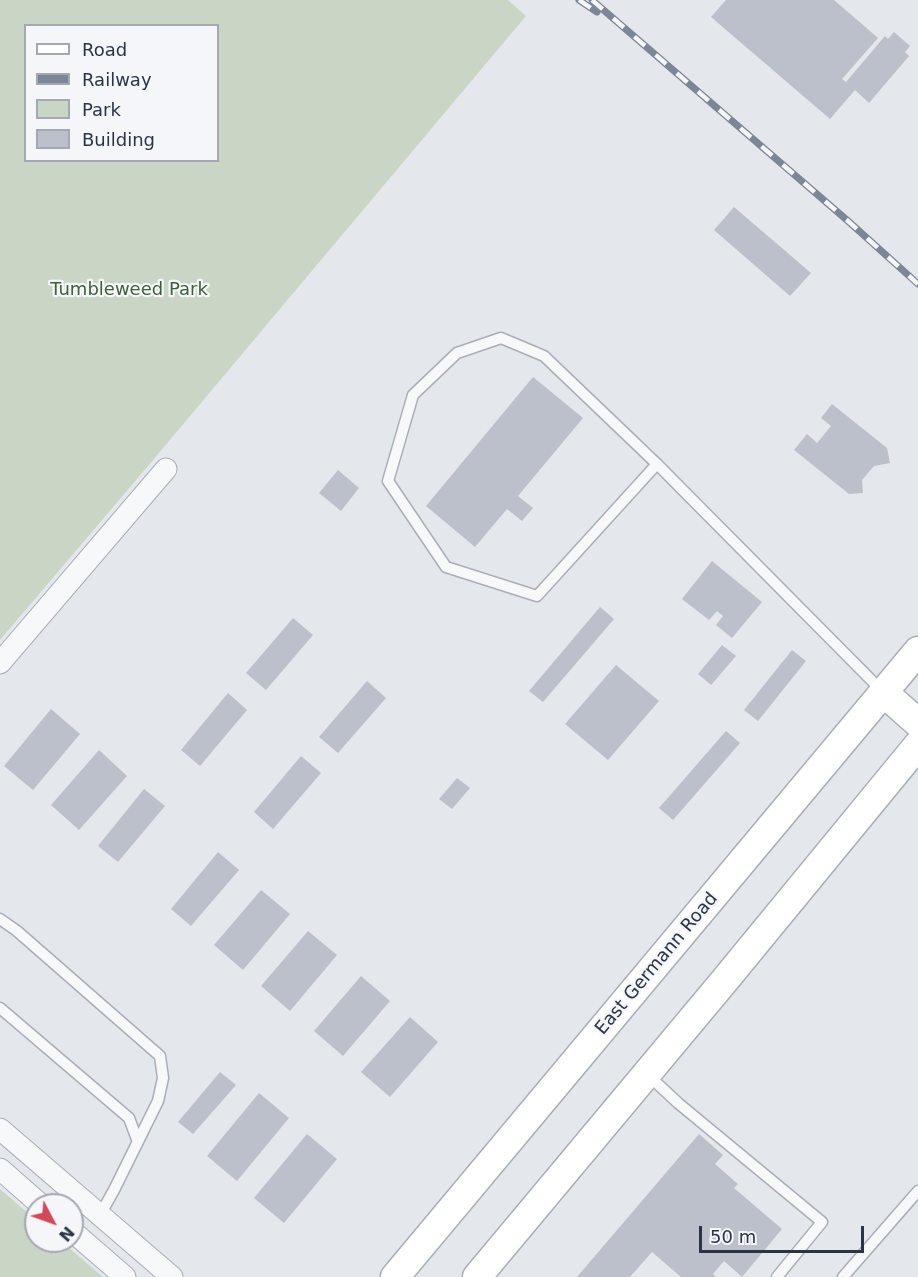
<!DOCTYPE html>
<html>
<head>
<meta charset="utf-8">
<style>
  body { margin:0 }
  #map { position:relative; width:918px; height:1277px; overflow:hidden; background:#e4e7ec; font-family:"DejaVu Sans",sans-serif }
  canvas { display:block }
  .legend { position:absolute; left:24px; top:24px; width:195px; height:138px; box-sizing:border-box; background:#f4f6f9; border:2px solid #a4a8b1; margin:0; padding:8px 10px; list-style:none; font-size:18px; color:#2b3445 }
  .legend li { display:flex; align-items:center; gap:12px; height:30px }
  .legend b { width:30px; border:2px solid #a4a8b1 }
  .north { position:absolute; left:24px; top:1193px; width:60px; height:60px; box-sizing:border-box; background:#f4f6f9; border:2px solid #a4a8b1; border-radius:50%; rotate:131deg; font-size:16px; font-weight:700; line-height:24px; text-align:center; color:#2b3445 }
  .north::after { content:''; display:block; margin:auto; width:21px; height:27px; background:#d1495b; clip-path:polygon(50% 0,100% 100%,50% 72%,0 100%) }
  .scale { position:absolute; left:699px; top:1226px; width:165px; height:27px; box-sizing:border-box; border:3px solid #2b3445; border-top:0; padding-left:8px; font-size:18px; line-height:21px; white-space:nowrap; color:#2b3445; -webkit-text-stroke:4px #f4f6f9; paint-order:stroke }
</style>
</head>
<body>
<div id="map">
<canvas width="918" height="1277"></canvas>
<ul class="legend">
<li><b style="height:8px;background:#fff"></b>Road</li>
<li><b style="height:8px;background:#7d8696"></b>Railway</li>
<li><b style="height:16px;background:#c9d6c5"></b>Park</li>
<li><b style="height:16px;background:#bbc0ca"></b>Building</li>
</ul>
<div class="north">N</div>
<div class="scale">50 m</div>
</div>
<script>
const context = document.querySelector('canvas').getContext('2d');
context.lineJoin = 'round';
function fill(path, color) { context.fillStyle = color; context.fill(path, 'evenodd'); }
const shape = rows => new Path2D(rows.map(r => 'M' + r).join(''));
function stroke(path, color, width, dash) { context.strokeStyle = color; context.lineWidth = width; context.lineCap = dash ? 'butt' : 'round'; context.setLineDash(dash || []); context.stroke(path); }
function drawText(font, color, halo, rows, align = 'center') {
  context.font = font + ' "DejaVu Sans",sans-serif'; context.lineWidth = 4.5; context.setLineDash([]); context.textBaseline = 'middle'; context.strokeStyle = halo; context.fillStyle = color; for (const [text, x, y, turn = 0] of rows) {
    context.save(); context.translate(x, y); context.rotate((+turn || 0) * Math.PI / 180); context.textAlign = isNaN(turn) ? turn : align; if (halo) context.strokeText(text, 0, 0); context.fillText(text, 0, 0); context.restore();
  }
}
fill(shape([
  [0,0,508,0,526,16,148,466,0,640],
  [26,26,218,26,218,160,26,160],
  [0,1189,36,1220,36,1241,61,1241,103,1277,0,1277]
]), '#c9d6c5');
fill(shape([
  [726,0,834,0,878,38,842,79,846,82,885,36,888,39,894,32,910,46,905,52,909,56,869,103,855,90,830,119,711,17],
  [734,207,811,273,790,296,714,230],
  [533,377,583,418,518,496,533,508,522,521,507,509,475,547,426,506],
  [832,404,887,448,890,463,874,466,862,480,863,493,849,494,794,450,807,434,817,443,831,426,821,418],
  [338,470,359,488,341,511,319,493],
  [712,561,762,602,732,638,716,625,723,616,717,611,709,620,682,599],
  [600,607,614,619,543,702,529,691],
  [293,618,313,635,266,690,246,673],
  [722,645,736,656,711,685,698,674],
  [792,650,806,661,758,721,744,710],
  [616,665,659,701,608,760,565,724],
  [367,681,386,698,338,753,319,737],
  [228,693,247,710,200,766,181,750],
  [51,709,80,734,33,790,4,766],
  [726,731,740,743,673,820,659,808],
  [99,750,127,776,79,830,51,805],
  [301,756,321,773,273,829,254,812],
  [457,778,470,788,452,809,439,799],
  [144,789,165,806,118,862,98,846],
  [218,852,239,870,191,926,171,909],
  [261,890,290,914,243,970,214,945],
  [308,931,337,955,290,1011,261,986],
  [361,976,390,1001,343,1056,314,1031],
  [410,1017,438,1042,390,1097,361,1072],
  [220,1072,236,1085,193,1134,178,1122],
  [259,1093,289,1118,237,1181,207,1156],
  [307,1134,337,1159,284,1223,254,1198],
  [699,1134,723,1155,715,1164,738,1184,734,1188,782,1229,742,1277,724,1261,713,1274,716,1277,681,1277,652,1252,630,1277,577,1277]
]), '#bbc0ca');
const service = shape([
  [657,464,537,596,446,567,388,481,413,395,457,353,501,338,544,356,657,464,883,692],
  [0,919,17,931,160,1056,163,1078,158,1101,114,1190,100,1215],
  [0,1008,129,1118,138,1142],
  [647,1074,678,1103,822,1222,777,1277],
  [843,1277,918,1191]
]);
const minor = shape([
  [0,663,166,469],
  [0,1129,172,1277],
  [0,1169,41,1205],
  [72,1231,125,1277]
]);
const secondary = shape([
  [883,692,918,723],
  [395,1277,918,651],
  [477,1277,725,980,918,745]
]);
stroke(service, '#a9aeb7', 13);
stroke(minor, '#a9aeb7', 23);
stroke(secondary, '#a9aeb7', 31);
stroke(service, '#f7f8fa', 10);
stroke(minor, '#f7f8fa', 21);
stroke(secondary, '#fff', 28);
const rail = shape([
  [579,0,597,12],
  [592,0,848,221,918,284]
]);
stroke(rail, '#7d8696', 7);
stroke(rail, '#f4f6f9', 4.5, [14]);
drawText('18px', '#3f6138', '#f4f6f9', [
  ["Tumbleweed Park",129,290]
]);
drawText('18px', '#2b3445', '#f4f6f9', [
  ["East Germann Road",657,964,-50]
]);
</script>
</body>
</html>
